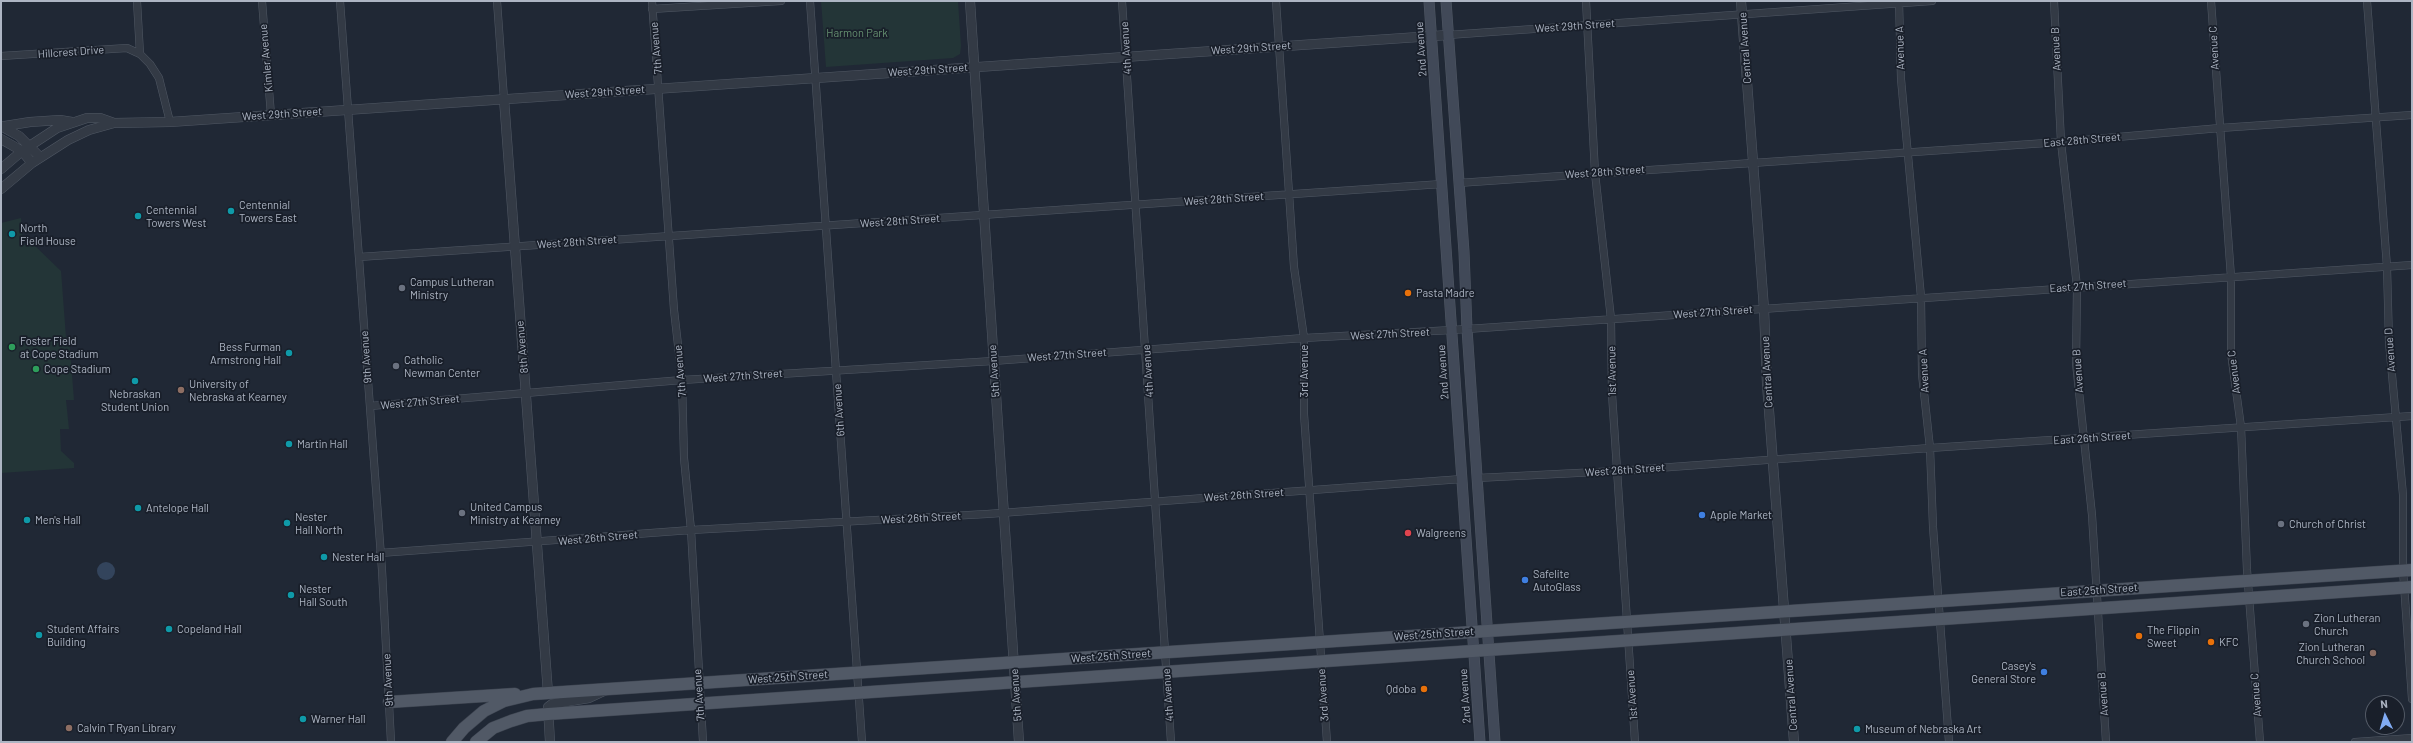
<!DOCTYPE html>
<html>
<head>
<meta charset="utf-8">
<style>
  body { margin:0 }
  #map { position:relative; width:2413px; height:743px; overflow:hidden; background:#202835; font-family:Barlow,sans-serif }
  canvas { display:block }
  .frame { position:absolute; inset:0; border:2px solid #adb5c3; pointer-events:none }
  .north { position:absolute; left:2365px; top:695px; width:40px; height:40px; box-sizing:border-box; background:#191f2a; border:1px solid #545b67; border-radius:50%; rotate:355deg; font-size:11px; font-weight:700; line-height:16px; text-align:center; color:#adb5c3 }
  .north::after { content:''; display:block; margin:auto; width:14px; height:18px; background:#81abf3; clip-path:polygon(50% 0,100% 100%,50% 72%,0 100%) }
</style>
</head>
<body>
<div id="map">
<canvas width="2413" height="743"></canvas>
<div class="frame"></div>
<div class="north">N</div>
</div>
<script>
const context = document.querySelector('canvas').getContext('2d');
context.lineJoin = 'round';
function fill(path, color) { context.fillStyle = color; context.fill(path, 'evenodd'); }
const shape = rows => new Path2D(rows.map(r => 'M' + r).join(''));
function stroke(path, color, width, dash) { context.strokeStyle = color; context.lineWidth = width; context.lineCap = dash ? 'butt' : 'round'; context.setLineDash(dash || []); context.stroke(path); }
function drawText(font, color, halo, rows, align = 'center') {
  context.font = font + ' Barlow,sans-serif'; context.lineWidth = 3.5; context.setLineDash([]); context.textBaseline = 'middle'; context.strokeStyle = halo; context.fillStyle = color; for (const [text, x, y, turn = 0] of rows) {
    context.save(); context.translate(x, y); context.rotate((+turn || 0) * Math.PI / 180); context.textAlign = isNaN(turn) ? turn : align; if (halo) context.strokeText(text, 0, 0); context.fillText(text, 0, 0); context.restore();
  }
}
fill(shape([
  [821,1,958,1,961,46,960,54,953,58,826,67],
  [21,218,23,245,33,244,61,271,66,337,69,337,74,400,66,400,69,429,60,429,61,451,74,463,74,468,1,473,1,223]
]), '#233537');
fill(shape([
  '97 571a9 9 0 1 1 18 0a9 9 0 1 1-18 0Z'
]), '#33445c');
const minor = shape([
  [137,1,140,54,150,64,159,78,170,122],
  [262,1,271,115],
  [340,1,382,570,391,742],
  [497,1,504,99],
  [652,1,674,310,682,380,684,458,691,530,703,742],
  [810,1,862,742],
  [1122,1,1171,742],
  [1276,1,1294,267,1304,338,1304,414,1327,742],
  [1586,1,1595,173,1611,319,1612,394,1635,742],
  [1899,1,1901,79,1921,297,1922,374,1930,448,1933,527,1949,742],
  [2054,1,2061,142,2077,287,2076,363,2092,515,2106,742],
  [2211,1,2231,277,2231,353,2241,427,2247,570,2260,742],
  [2367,1,2387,267,2389,342,2403,495,2403,570,2412,699],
  [652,9,781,1],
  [1448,35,1932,1],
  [1,56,127,48,140,54],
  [1458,183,2061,142,2220,128,2412,115],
  [359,257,1442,184],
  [370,406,682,380,993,361,1304,338,1452,330,2412,265],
  [1477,478,1617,471,1930,448,2412,416],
  [380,553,691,530,987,514,1462,479],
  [2355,742,2412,738]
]);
const tertiary = shape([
  [970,1,1019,742],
  [1741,1,1764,309,1767,384,1794,742],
  [504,99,548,693],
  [1,126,19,136,40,157],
  [5,126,30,122,60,120,72,122],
  [1,139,22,151,32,163],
  [1,169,22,151,57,128,87,118,100,118,114,123],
  [1,189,32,163,68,140,89,130,114,123,170,122,1448,35],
  [550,742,548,707,552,704,589,698,604,691]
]);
const secondary = shape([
  [1429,1,1480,742],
  [1446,1,1464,252,1467,329,1495,742]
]);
const primary = shape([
  [389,702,515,694],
  [452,742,464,728,484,711,504,701,533,694,2412,570],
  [476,742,493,728,511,721,527,716,548,714,2412,587]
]);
stroke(minor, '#505864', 8);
stroke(tertiary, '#505864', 10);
stroke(secondary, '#505864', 11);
stroke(primary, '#3c434f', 13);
stroke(minor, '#333a45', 7);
stroke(tertiary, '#333a45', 9);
stroke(secondary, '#414958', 10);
stroke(primary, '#515966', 12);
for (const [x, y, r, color] of [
  [231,211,4,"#0f9aa8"],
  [138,216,4,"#0f9aa8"],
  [12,234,4,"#0f9aa8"],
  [402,288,4,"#6b7280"],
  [1408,293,4,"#e8710a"],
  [12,347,4,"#2e9e5b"],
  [289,353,4,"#0f9aa8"],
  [396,366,4,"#6b7280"],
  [36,369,4,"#2e9e5b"],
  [135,381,4,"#0f9aa8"],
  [181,390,4,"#8d6e63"],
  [289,444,4,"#0f9aa8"],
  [138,508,4,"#0f9aa8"],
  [462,513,4,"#6b7280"],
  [1702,515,4,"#3f7fe0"],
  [27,520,4,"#0f9aa8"],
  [287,523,4,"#0f9aa8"],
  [2281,524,4,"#6b7280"],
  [1408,533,4,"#e0444e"],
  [324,557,4,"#0f9aa8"],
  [1525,580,4,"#3f7fe0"],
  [291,595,4,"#0f9aa8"],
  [2306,624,4,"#6b7280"],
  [169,629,4,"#0f9aa8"],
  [39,635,4,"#0f9aa8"],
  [2139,636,4,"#e8710a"],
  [2211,642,4,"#e8710a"],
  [2373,653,4,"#8d6e63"],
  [2044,672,4,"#3f7fe0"],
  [1424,689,4,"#e8710a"],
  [303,719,4,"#0f9aa8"],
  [69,728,4,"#8d6e63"],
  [1857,729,4,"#0f9aa8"]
]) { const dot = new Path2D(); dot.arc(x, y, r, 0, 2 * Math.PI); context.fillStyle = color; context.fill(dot); stroke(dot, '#191f2a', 1.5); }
drawText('11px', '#adb5c3', '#191f2a', [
  ["West 29th Street",1575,26,-4],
  ["7th Avenue",656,48,-95],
  ["4th Avenue",1126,48,-94],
  ["West 29th Street",1251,48,-4],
  ["Central Avenue",1745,48,-94],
  ["Avenue A",1900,48,-92],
  ["Avenue C",2214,48,-93],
  ["2nd Avenue",1421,49,-94],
  ["Avenue B",2056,49,-93],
  ["Hillcrest Drive",71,52,-4],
  ["Kimler Avenue",266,58,-95],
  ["West 29th Street",928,70,-4],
  ["West 29th Street",605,92,-4],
  ["West 29th Street",282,114,-4],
  ["East 28th Street",2082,140,-5],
  ["West 28th Street",1605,172,-4],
  ["West 28th Street",1224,199,-4],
  ["West 28th Street",900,221,-4],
  ["West 28th Street",577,242,-4],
  ["East 27th Street",2088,286,-4],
  ["West 27th Street",1713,312,-4],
  ["West 27th Street",1390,334,-3],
  ["8th Avenue",522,347,-95],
  ["Avenue D",2390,350,-94],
  ["West 27th Street",1067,355,-4],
  ["9th Avenue",366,357,-94],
  ["7th Avenue",680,371,-95],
  ["5th Avenue",994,371,-94],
  ["4th Avenue",1148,371,-94],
  ["3rd Avenue",1304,371,-90],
  ["1st Avenue",1612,371,-91],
  ["Avenue A",1924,371,-93],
  ["Avenue B",2078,371,-94],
  ["2nd Avenue",1443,372,-94],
  ["Central Avenue",1767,372,-93],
  ["Avenue C",2234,372,-97],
  ["West 27th Street",743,376,-4],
  ["West 27th Street",420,402,-5],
  ["6th Avenue",839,410,-94],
  ["East 26th Street",2092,438,-4],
  ["West 26th Street",1625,470,-4],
  ["West 26th Street",1244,495,-4],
  ["West 26th Street",921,518,-3],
  ["West 26th Street",598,538,-5],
  ["East 25th Street",2099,590,-4],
  ["West 25th Street",1434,634,-4],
  ["West 25th Street",1111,656,-4],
  ["West 25th Street",788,677,-4],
  ["9th Avenue",388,680,-93],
  ["Avenue B",2103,694,-94],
  ["7th Avenue",699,695,-94],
  ["5th Avenue",1016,695,-94],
  ["4th Avenue",1168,695,-94],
  ["3rd Avenue",1323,695,-94],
  ["1st Avenue",1632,695,-94],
  ["Central Avenue",1791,695,-94],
  ["Avenue C",2256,695,-94],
  ["2nd Avenue",1465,696,-94]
]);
drawText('11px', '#669171', '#191f2a', [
  ["Harmon Park",857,33]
]);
drawText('11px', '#adb5c3', '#191f2a', [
  ["Centennial",239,205],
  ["Towers East",239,218],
  ["Centennial",146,210],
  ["Towers West",146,223],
  ["North",20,228],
  ["Field House",20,241],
  ["Campus Lutheran",410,282],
  ["Ministry",410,295],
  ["Pasta Madre",1416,293],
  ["Foster Field",20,341],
  ["at Cope Stadium",20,354],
  ["Bess Furman",281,347,"right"],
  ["Armstrong Hall",281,360,"right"],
  ["Catholic",404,360],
  ["Newman Center",404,373],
  ["Cope Stadium",44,369],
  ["University of",189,384],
  ["Nebraska at Kearney",189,397],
  ["Nebraskan",135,394,"center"],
  ["Student Union",135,407,"center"],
  ["Martin Hall",297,444],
  ["United Campus",470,507],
  ["Ministry at Kearney",470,520],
  ["Antelope Hall",146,508],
  ["Apple Market",1710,515],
  ["Nester",295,517],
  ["Hall North",295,530],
  ["Men's Hall",35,520],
  ["Church of Christ",2289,524],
  ["Walgreens",1416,533],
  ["Nester Hall",332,557],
  ["Safelite",1533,574],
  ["AutoGlass",1533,587],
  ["Nester",299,589],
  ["Hall South",299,602],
  ["Zion Lutheran",2314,618],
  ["Church",2314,631],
  ["Student Affairs",47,629],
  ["Building",47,642],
  ["Copeland Hall",177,629],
  ["The Flippin",2147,630],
  ["Sweet",2147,643],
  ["KFC",2219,642],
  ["Zion Lutheran",2365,647,"right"],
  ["Church School",2365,660,"right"],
  ["Casey's",2036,666,"right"],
  ["General Store",2036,679,"right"],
  ["Qdoba",1416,689,"right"],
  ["Warner Hall",311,719],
  ["Calvin T Ryan Library",77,728],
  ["Museum of Nebraska Art",1865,729]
], 'left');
</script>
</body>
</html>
